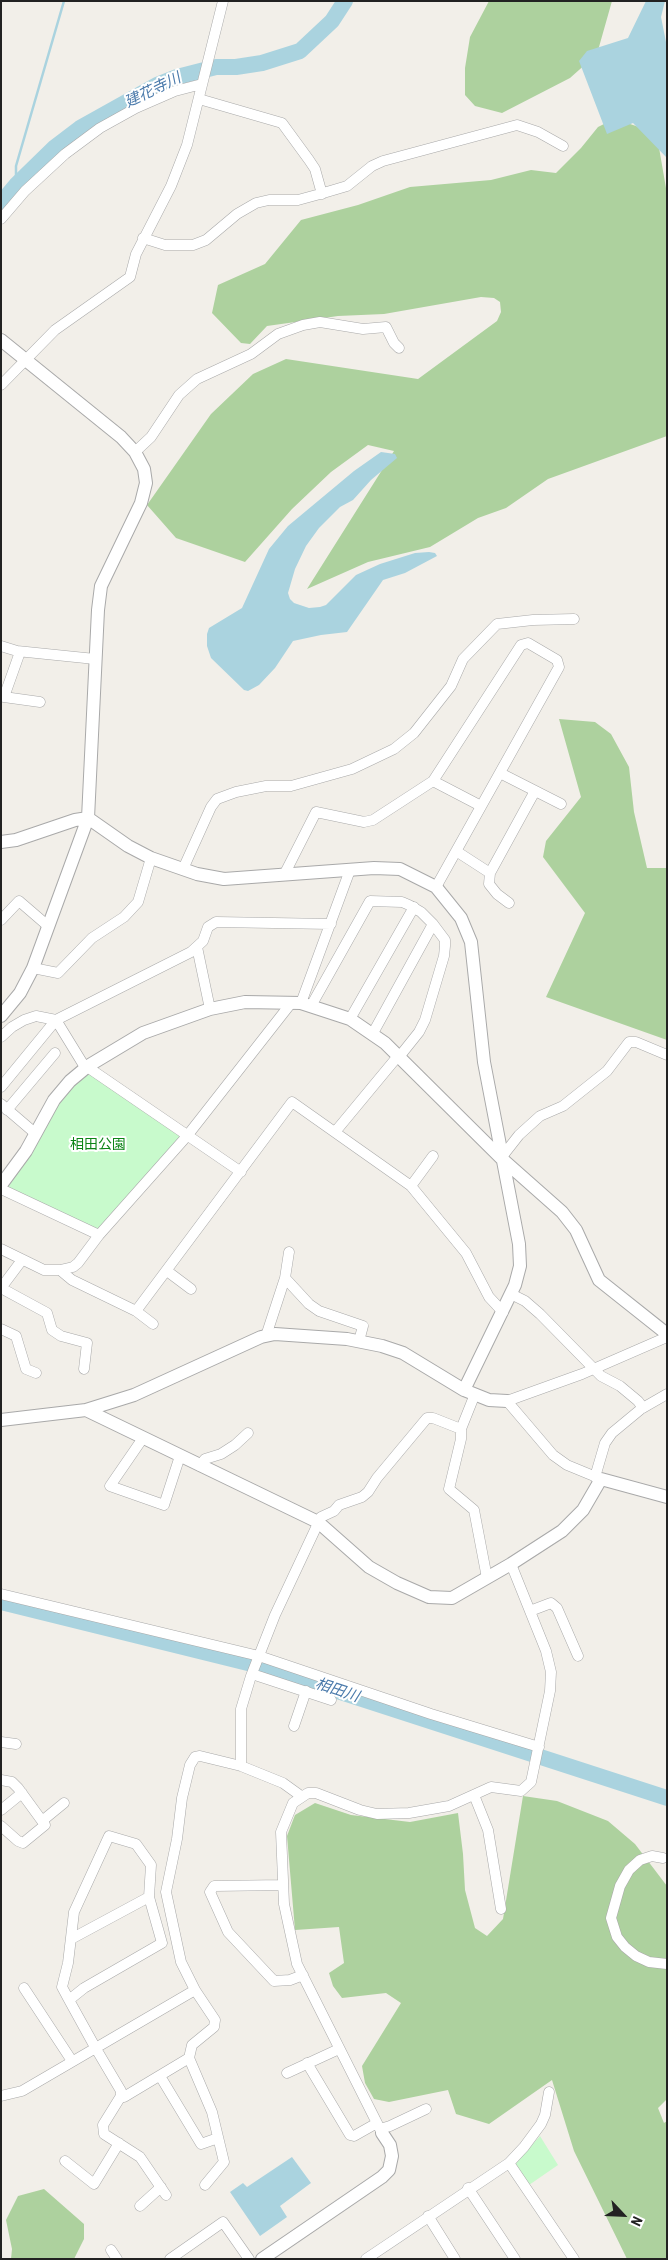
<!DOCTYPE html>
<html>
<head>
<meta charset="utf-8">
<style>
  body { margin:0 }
  #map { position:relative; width:668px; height:2260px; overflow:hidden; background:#f2efe9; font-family:"Roboto Condensed",sans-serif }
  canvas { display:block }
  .frame { position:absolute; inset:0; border:2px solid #222; pointer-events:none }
  .north { position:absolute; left:598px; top:2190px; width:50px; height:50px; -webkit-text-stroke:4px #fff; paint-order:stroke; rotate:115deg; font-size:14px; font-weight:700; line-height:20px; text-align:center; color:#222 }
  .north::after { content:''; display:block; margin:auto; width:18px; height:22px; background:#222; clip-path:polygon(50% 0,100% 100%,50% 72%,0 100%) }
</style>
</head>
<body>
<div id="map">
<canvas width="668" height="2260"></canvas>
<div class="frame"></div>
<div class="north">N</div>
</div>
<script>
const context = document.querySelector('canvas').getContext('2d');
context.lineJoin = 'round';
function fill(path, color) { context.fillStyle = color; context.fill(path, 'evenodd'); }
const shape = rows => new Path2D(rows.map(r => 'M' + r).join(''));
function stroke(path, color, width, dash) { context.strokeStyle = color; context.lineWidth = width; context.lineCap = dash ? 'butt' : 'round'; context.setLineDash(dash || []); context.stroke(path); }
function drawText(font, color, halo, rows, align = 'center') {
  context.font = font + ' "Roboto Condensed","Noto Sans JP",sans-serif'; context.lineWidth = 4; context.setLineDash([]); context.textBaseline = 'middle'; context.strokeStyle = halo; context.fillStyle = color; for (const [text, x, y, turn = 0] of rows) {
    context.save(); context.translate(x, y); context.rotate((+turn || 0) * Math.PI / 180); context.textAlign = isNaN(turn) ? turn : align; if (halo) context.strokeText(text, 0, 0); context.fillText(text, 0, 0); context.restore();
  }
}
fill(shape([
  [489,1,612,1,597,54,570,78,502,113,475,106,465,95,465,68,470,37],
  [606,123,627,123,642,128,657,136,667,194,667,436,548,479,506,508,478,518,430,547,368,562,307,589,394,451,368,445,331,472,292,509,245,562,176,538,147,505,211,414,253,374,286,359,418,379,497,321,501,312,500,302,494,298,481,297,384,314,338,316,267,326,250,344,241,343,212,313,218,285,265,264,301,220,358,205,410,187,491,180,531,170,556,173,581,148,598,127],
  [559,719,595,722,611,734,629,767,634,812,647,868,667,868,667,1040,546,997,585,913,543,857,546,841,581,797],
  [523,1796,557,1801,608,1821,635,1844,667,1886,667,2099,658,2108,664,2123,667,2121,667,2259,627,2259,574,2151,552,2080,489,2124,456,2114,448,2090,389,2102,374,2099,365,2083,362,2066,401,2003,386,1993,342,1998,333,1986,329,1973,344,1963,339,1927,295,1930,287,1836,295,1815,315,1803,351,1815,410,1822,458,1813,463,1854,465,1890,475,1928,487,1936,503,1919],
  [44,2189,84,2224,84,2239,74,2259,11,2259,12,2249,6,2220,18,2196]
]), '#add19e');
fill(shape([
  [85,1074,98,1076,179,1133,180,1139,99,1230,8,1187,60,1099],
  [540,2136,558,2165,529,2185,515,2163]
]), '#c8facc');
fill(shape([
  [646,1,665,1,661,17,667,47,667,158,633,123,607,134,579,61,587,51,628,38],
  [381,452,395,454,397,458,371,480,353,500,340,507,319,528,306,546,295,569,288,593,290,599,294,603,309,608,320,607,326,605,356,575,380,564,415,553,429,552,435,553,437,556,405,573,383,580,347,632,321,635,293,641,275,668,259,685,248,691,244,690,211,658,207,646,207,634,209,628,242,608,269,549,288,526,354,471],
  [292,2157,311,2183,280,2206,287,2217,260,2236,230,2192,243,2183,247,2187]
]), '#aad3df');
stroke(shape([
  [16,185,16,166,64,1]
]), '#aad3df', 2.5);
stroke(shape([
  [1,203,16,185,55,147,80,128,157,85,177,77,216,67,236,67,262,63,300,51,332,21,345,1],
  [1,1602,260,1666,667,1798]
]), '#aad3df', 16);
const minor = shape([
  [199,99,282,123,309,160,315,169,322,194],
  [1,219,25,191,65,154,100,128,136,108,175,91,202,84],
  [143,238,165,245,193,245,206,240,237,214,256,203,269,200,298,200,320,194,347,186,372,166,383,161,517,125,538,132,563,146],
  [1,385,55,330,130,277,136,254,171,186,187,145,223,1],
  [135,452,151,437,179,395,197,379,251,354,278,334,303,325,320,322,363,329,386,327,394,343,399,348],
  [1,646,17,651,95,659],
  [20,652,4,697,40,702],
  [500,773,561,804],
  [433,781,481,806],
  [456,851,490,873,489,884,497,894,509,903],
  [183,869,211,807,217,799,236,792,266,786,291,786,352,769,394,749,414,733,451,686,463,659,497,624,533,620,574,619],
  [490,873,535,791],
  [284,875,316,812,364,822,373,820,433,781,521,645,528,643,557,660,559,667,436,887],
  [1,920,19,901,48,926],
  [197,947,210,1009],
  [33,968,58,973,92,938,124,917,138,902,151,858],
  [301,1003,350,870],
  [311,1006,370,901,402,902,409,905,421,912,433,924,445,940,445,946,444,956,425,1020,419,1032,399,1057],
  [350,1019,414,907],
  [373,1033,433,924],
  [1,1037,12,1027,24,1020,36,1016,56,1020,83,1064,241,1172],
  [1,1087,56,1020,191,952,203,941,208,927,216,922,331,924],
  [1,1104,36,1134],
  [7,1110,55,1053],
  [335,1132,398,1056],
  [501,1158,519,1135,540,1116,563,1106,607,1071,629,1042,636,1042,667,1055],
  [411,1186,466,1253,489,1297,503,1312],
  [1,1189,99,1235],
  [1,1249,44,1270,60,1270,73,1267,78,1263,99,1235,187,1136,292,1002],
  [60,1270,72,1280,136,1311,292,1102,411,1186,433,1156],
  [167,1271,191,1289],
  [285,1278,309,1304,319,1311,363,1326,359,1341],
  [1,1288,47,1313,52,1330,61,1336,87,1343,84,1369],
  [1,1288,22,1260],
  [511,1294,525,1301,540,1314,601,1376,620,1386,638,1401,643,1408],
  [136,1311,153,1324],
  [1,1329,16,1336,26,1369,36,1373],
  [266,1336,285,1278,289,1252],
  [475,1394,461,1429,461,1439,449,1489,474,1510,487,1578],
  [143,1438,110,1486,164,1505,180,1456],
  [200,1466,205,1459,221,1454,235,1445,248,1433],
  [595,1477,605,1443,612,1433,641,1409,667,1394],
  [601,1479,567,1465,553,1455,507,1401,582,1374,667,1337],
  [1,1594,259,1656,431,1714,539,1747],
  [530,1611,551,1603,557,1608,578,1656],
  [252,1674,331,1700],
  [294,1726,306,1691],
  [1,1742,16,1744],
  [241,1766,241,1709,251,1676,275,1615,321,1517,334,1511,339,1505,362,1497,368,1492,377,1478,427,1418,433,1418,461,1429],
  [1,1780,12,1782,18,1788,45,1825,23,1843,18,1841,1,1826],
  [474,1795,488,1830,501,1909],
  [1,1810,22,1793],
  [42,1821,64,1803],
  [663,1858,652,1856,640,1860,629,1870,620,1886,611,1918,617,1937,625,1947,636,1956,649,1962,667,1964],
  [283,1885,214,1886,210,1892,228,1932,274,1981,290,1980,303,1975],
  [71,1939,149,1897],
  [24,1988,72,2061],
  [69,2000,84,1988,162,1943,149,1897,151,1865,136,1844,109,1836,74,1912,68,1963,62,1987,69,2000,95,2047,121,2091,121,2096,103,2125,104,2134,140,2157,166,2195],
  [307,2063,350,2135,354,2136,377,2123],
  [287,2073,339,2049],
  [160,2076,201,2144,218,2138],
  [1,2096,22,2091,195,1990],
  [121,2096,124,2097,189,2058],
  [380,2129,390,2126,426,2109],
  [382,2133,297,1964,284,1904,281,1832,293,1803,308,1793,316,1793,360,1810,377,1814,409,1813,449,1806,491,1787,521,1791,531,1782,550,1691,551,1672,546,1651,511,1564],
  [65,2161,94,2184,119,2143],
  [509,2163,574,2259],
  [205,2185,224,2162,212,2112,189,2058,192,2045,214,2027,215,2020,195,1990,181,1962,166,1892,177,1839,182,1798,190,1765,195,1757,200,1756,241,1766,283,1783,301,1796],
  [468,2188,515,2259],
  [140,2206,161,2187],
  [428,2216,455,2259],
  [111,2250,117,2259],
  [170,2259,223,2222,249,2259],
  [366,2259,509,2163,524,2147,541,2124,545,2115,549,2092]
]);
const tertiary = shape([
  [1,340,121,437,135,452,144,469,146,483,141,503,101,586,98,610,88,818,33,968,20,993,1,1016],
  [1,842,16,840,75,820,88,818,128,846,151,858,197,874,224,879,374,868,400,869,436,887,461,918,471,942,484,1062,519,1244,520,1266,515,1285,464,1390],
  [1,1185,26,1151,54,1100,70,1081,88,1066,143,1033,210,1009,245,1002,301,1003,350,1019,385,1043,501,1158,562,1212,576,1230,599,1280,667,1334],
  [86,1410,318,1522,369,1567,397,1583,429,1597,452,1598,511,1564,562,1531,583,1510,601,1479,667,1497],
  [1,1420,86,1410,134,1395,261,1337,275,1334,347,1339,382,1346,403,1353,464,1390,489,1400,507,1401],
  [262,2259,382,2177,389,2170,392,2156,390,2145,382,2133]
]);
stroke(minor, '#a9a9a9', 11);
stroke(tertiary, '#a9a9a9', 14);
stroke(minor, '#fff', 10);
stroke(tertiary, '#fff', 12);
drawText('14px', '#0c8416', '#fff', [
  ["相田公園",98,1145]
]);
drawText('italic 15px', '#4a7aab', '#fff', [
  ["建花寺川",153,91,-26],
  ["相田川",337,1691,18]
]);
</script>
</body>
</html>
